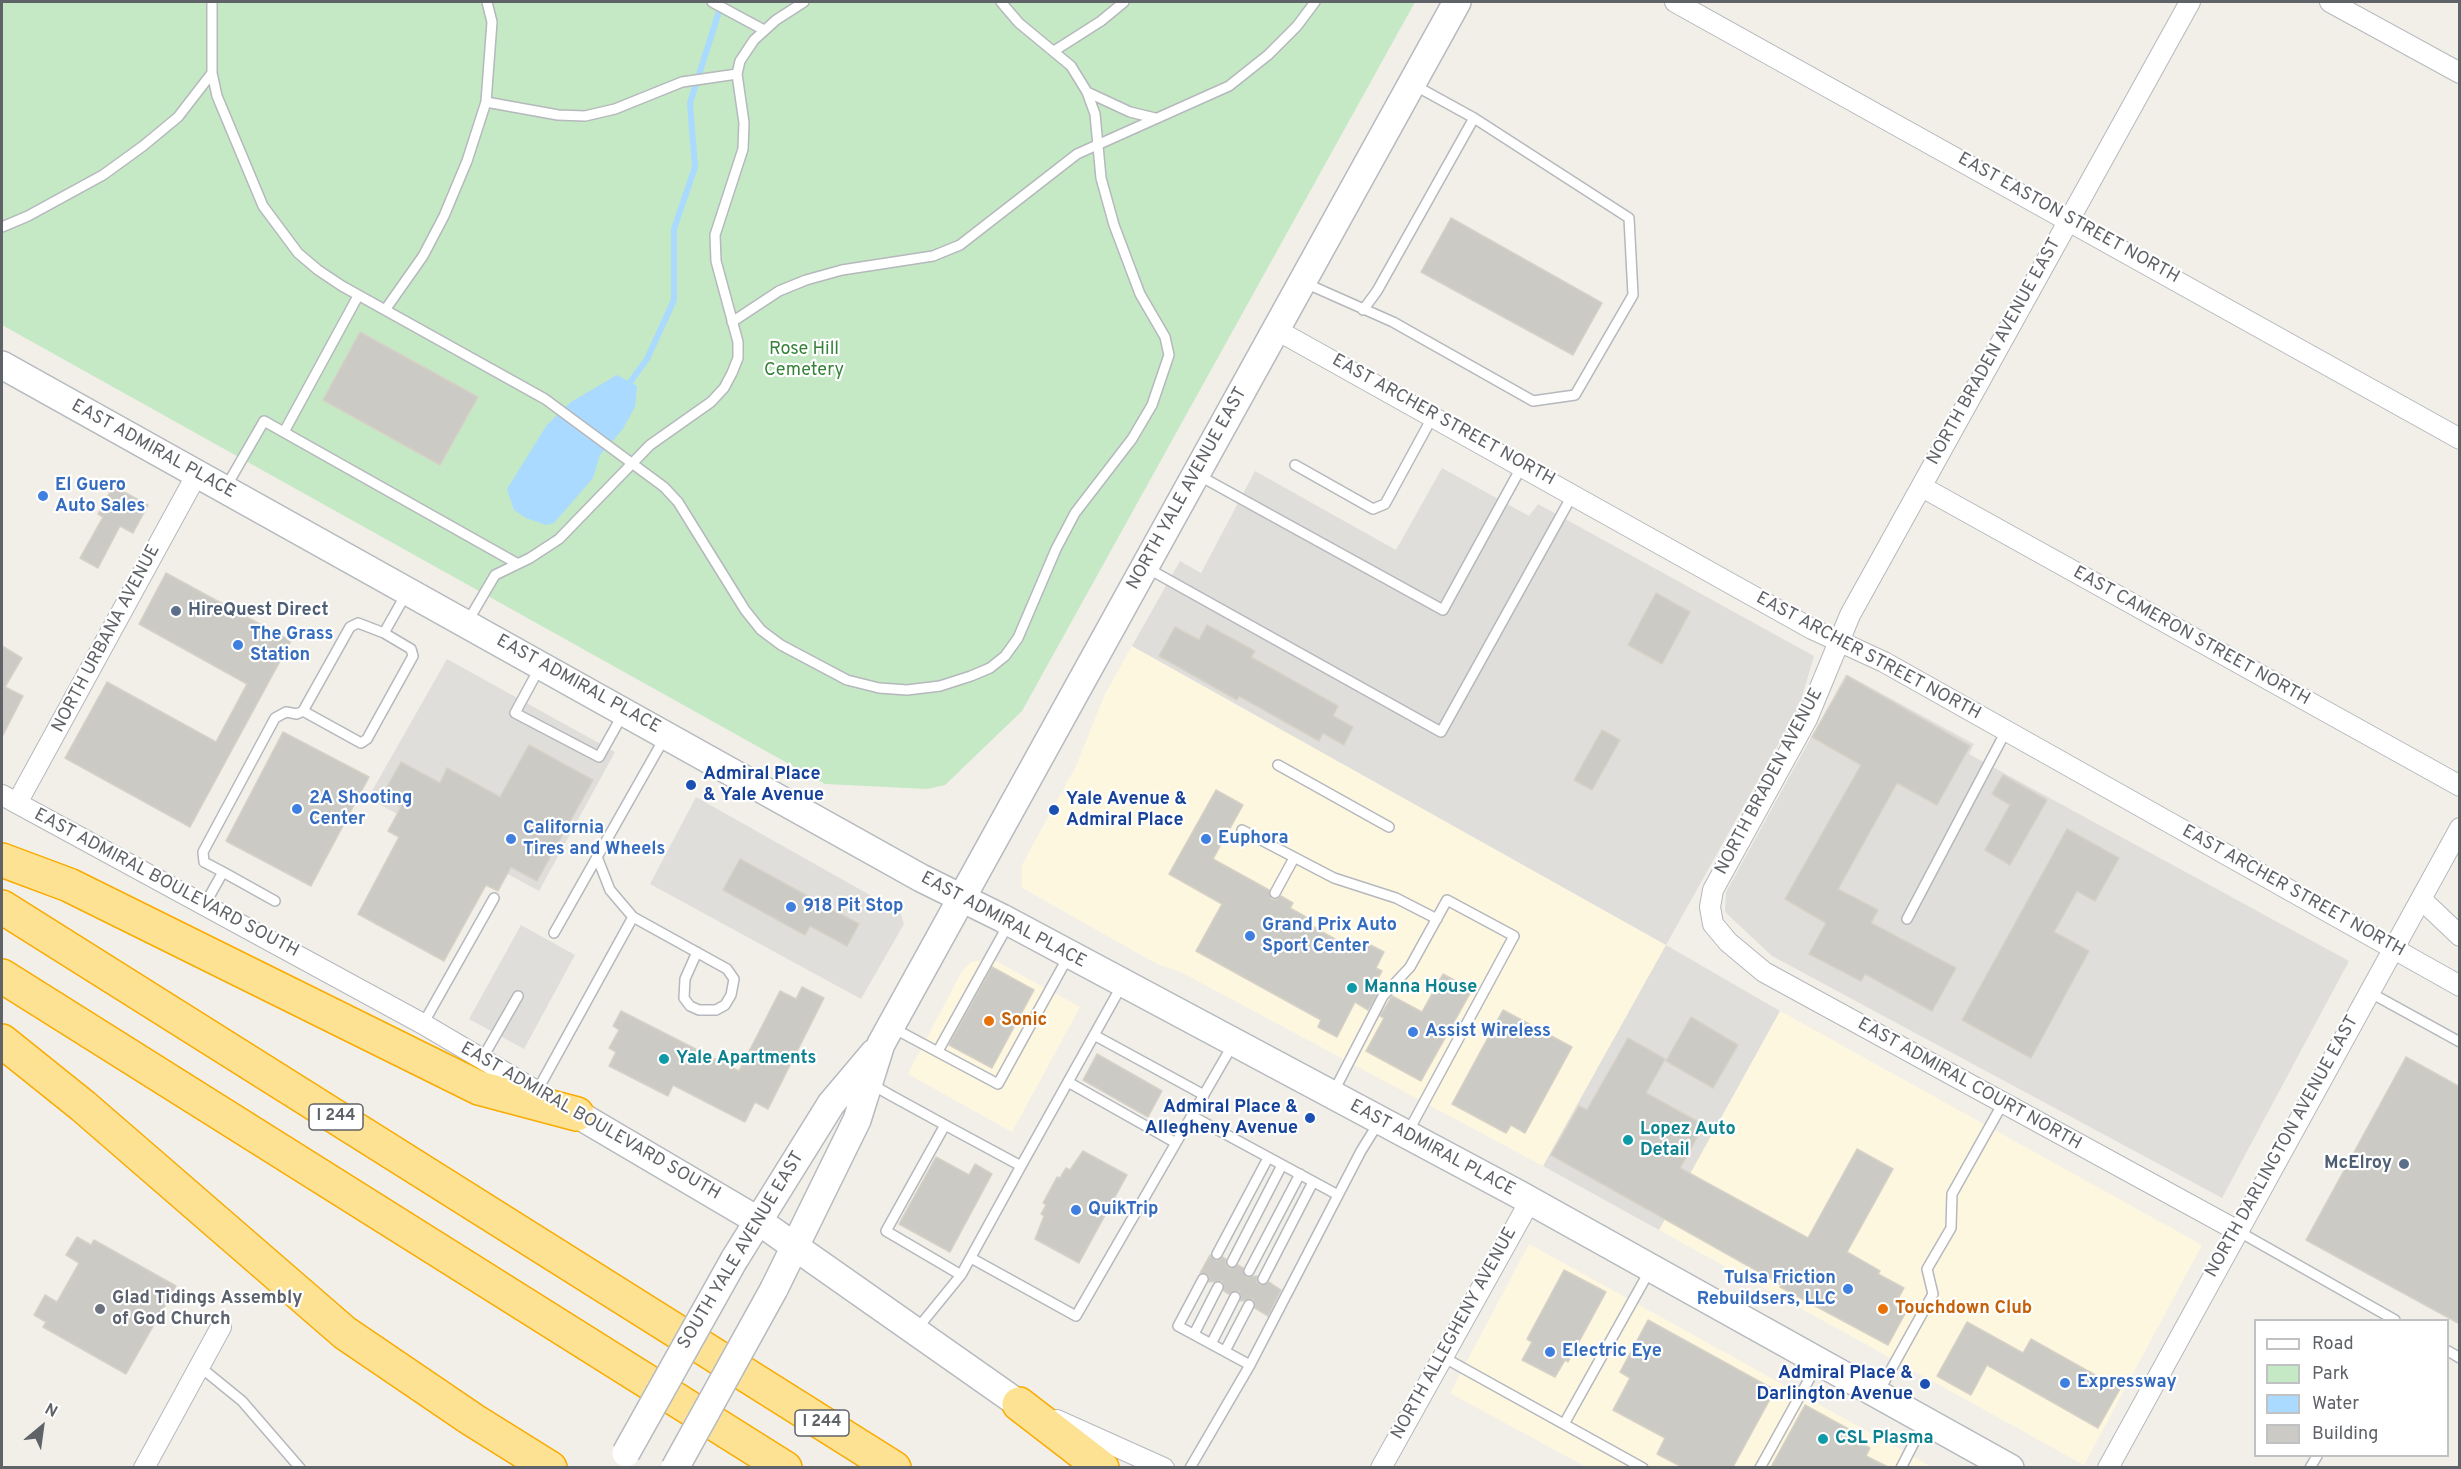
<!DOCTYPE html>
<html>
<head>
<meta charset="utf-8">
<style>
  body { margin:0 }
  #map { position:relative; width:2461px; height:1469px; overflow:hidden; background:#f1efe8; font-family:Overpass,sans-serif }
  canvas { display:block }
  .frame { position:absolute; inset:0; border:3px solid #5f6368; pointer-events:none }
  .legend { position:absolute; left:2254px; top:1319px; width:195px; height:138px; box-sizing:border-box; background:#fff; border:2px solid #bfc1c3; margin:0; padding:8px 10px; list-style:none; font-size:18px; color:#5f6368 }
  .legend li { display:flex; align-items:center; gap:12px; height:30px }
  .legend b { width:30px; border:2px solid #bfc1c3 }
  .north { position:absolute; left:12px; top:1397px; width:60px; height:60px; -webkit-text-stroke:4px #fff; paint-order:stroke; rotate:29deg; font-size:16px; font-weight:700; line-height:24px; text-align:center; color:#5f6368 }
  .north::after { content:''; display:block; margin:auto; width:21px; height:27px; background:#5f6368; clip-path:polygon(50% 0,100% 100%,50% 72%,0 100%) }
</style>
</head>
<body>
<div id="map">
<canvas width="2461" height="1469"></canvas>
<div class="frame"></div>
<ul class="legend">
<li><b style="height:8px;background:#fff"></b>Road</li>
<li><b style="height:16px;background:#c5e8c5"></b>Park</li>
<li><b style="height:16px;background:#aadaff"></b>Water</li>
<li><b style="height:16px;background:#cccac5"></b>Building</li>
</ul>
<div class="north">N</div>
</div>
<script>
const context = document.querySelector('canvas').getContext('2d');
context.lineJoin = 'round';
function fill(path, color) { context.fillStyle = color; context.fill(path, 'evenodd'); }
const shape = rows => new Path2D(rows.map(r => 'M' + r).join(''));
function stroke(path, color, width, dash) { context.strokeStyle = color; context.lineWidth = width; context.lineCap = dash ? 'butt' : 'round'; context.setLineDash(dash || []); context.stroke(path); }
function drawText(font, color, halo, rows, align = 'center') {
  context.font = font + ' Overpass,sans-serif'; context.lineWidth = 4.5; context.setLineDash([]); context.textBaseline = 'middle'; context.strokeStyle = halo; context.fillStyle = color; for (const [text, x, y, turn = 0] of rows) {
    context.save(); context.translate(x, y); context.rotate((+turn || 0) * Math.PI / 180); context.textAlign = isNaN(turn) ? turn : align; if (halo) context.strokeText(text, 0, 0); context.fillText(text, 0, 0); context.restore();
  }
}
fill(shape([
  [1132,646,1666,945,1543,1166,1179,971,1159,965,1022,888,1022,865,1076,766,1105,694],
  [992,959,1080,1007,1012,1132,908,1074,962,971,971,962],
  [1780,1011,2202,1245,2084,1465,1659,1230],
  [1529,1244,1932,1467,1586,1467,1450,1393]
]), '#fef7e0');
fill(shape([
  [1442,468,1529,516,1538,504,1814,656,1799,707,1666,945,1780,1011,1659,1230,1543,1166,1666,945,1132,646,1180,561,1201,573,1255,471,1396,550],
  [447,659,615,752,539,891,368,798],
  [1846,674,1974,744,1969,754,2349,961,2222,1198,1772,956,1725,912,1726,892],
  [696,797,900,912,904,924,861,999,650,884],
  [521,925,575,955,524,1049,469,1019]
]), '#e0deda');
fill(shape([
  [2,2,1415,2,1022,711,945,785,927,789,825,784,2,325]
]), '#c5e8c5');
fill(shape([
  [617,375,637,386,635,407,622,430,600,455,593,478,554,523,546,525,526,518,514,510,507,489,547,425,571,402]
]), '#aadaff');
stroke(shape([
  [631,381,647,359,674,300,674,229,695,167,690,103,722,2]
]), '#aadaff', 6);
const building = shape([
  [1451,218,1602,303,1573,355,1421,272,1451,218],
  [360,332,478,397,440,465,323,400,360,332],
  [113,486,148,505,133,533,120,526,98,568,80,558,103,517,98,514,113,486],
  [166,573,291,641,190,827,65,758,107,682,216,742,247,684,139,624,166,573],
  [1656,593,1690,612,1662,664,1628,645,1656,593],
  [1207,625,1255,651,1251,657,1338,706,1333,716,1353,727,1344,745,1323,733,1319,741,1239,696,1237,700,1159,656,1175,627,1199,640,1207,625],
  [2,646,22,658,5,687,23,696,2,737,2,646],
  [1847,676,1970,746,1937,805,1897,783,1838,889,1878,910,1871,923,1956,968,1932,1011,1865,974,1861,981,1809,954,1826,923,1785,899,1861,765,1812,737,1847,676],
  [1602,730,1620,740,1592,790,1574,780,1602,730],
  [283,732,369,777,311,886,226,841,283,732],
  [529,745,593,780,537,881,511,867,498,891,486,885,444,961,358,914,399,837,388,831,401,807,382,796,401,762,440,783,447,768,500,797,529,745],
  [2003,775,2047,800,2010,865,1985,850,2010,805,1992,794,2003,775],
  [1216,790,1243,805,1213,859,1269,890,1271,899,1276,900,1281,896,1293,903,1290,908,1306,917,1303,921,1358,952,1363,941,1384,952,1376,968,1382,971,1374,986,1380,989,1368,1010,1355,1002,1337,1037,1318,1027,1321,1020,1196,951,1222,904,1169,874,1216,790],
  [2067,829,2119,858,2095,901,2077,891,2054,932,2089,951,2031,1058,1962,1020,2067,829],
  [740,859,859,924,847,946,810,926,805,935,723,890,740,859],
  [992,967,1034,990,992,1068,949,1045,992,967],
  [1443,974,1472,990,1421,1081,1366,1051,1384,1018,1380,1016,1392,996,1422,1012,1443,974],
  [802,987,824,998,768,1109,755,1102,745,1122,673,1085,668,1096,609,1066,616,1052,609,1048,619,1030,613,1026,621,1011,739,1071,780,991,796,999,802,987],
  [1503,1010,1572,1047,1525,1133,1511,1125,1506,1133,1452,1104,1503,1010],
  [1691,1017,1738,1045,1713,1088,1666,1061,1691,1017],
  [1628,1038,1665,1059,1646,1093,1704,1125,1680,1168,1808,1238,1857,1149,1893,1169,1847,1252,1880,1271,1878,1274,1904,1288,1894,1306,1906,1312,1888,1345,1780,1287,1782,1285,1551,1155,1579,1106,1587,1110,1628,1038],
  [1097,1054,1162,1091,1148,1117,1083,1080,1097,1054],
  [2406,1057,2460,1087,2460,1324,2306,1240,2406,1057],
  [1083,1151,1127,1175,1079,1263,1035,1239,1044,1216,1041,1214,1046,1205,1043,1203,1057,1177,1060,1178,1066,1168,1070,1170,1083,1151],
  [936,1157,969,1175,975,1164,992,1174,950,1252,899,1224,936,1157],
  [77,1237,91,1245,94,1240,176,1286,126,1374,43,1327,46,1322,34,1315,45,1295,57,1302,79,1263,66,1255,77,1237],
  [1210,1255,1217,1261,1223,1257,1226,1259,1226,1265,1229,1268,1238,1265,1243,1268,1246,1277,1257,1276,1257,1282,1260,1285,1269,1282,1281,1290,1268,1316,1255,1308,1253,1299,1241,1301,1239,1291,1229,1294,1224,1291,1222,1281,1209,1282,1208,1275,1200,1273,1210,1255],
  [1564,1270,1606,1292,1568,1362,1565,1360,1555,1377,1522,1360,1532,1342,1527,1339,1564,1270],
  [1648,1320,1775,1390,1733,1467,1682,1467,1657,1454,1665,1438,1613,1410,1630,1378,1620,1372,1648,1320],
  [1967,1322,2023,1353,2031,1339,2120,1389,2098,1428,1987,1365,1971,1395,1937,1376,1967,1322],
  [1805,1405,1861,1436,1858,1441,1870,1448,1866,1456,1888,1467,1771,1467,1805,1405]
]);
fill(building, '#cccac5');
stroke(building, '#d6d1c6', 1.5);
const lane = shape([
  [212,2,212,73,217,96,263,206,298,253,318,270,342,286,545,399,664,487,678,502,745,610,761,630,781,645,847,680,879,688,907,690,940,686,971,676,990,668,1005,656,1018,638,1056,549,1075,513,1132,439,1152,405,1169,355,1165,337,1140,294,1114,225,1101,178,1095,114,1087,92,1071,66,1019,23,1001,2],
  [712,2,764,30],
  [1054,51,1101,21,1124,2],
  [1087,92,1130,112,1155,118],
  [486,102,558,115,585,116,615,109,682,82,737,74],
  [2,227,28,216,103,175,143,146,178,117,212,73],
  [1305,283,1393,322,1533,401,1575,395,1633,295,1629,218,1474,118,1414,85],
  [385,310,423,256,444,216,467,161,486,102,492,22,487,2],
  [1363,310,1377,291,1474,118],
  [732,322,779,291,806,280,842,270,933,256,960,245,1077,154,1229,86,1268,55,1297,26,1315,2],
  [284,432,358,296],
  [1295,465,1373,509,1385,504,1433,416],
  [1198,475,1443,610,1522,466],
  [226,487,264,421,518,564],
  [1147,568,1441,732,1573,494],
  [468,621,495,575,530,558,559,539,650,445,711,402,724,388,732,373,738,358,738,342,716,261,715,235,743,149,744,123,737,74,740,61,754,40,776,20,804,2],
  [540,667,515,713,599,757,623,714],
  [303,711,361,743,367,739,413,656,411,649,384,633],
  [1278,765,1389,827],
  [1242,830,1334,878,1396,898,1437,919],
  [597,857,610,890,633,917,727,969,734,979,731,995,725,1005,716,1010,699,1010,690,1006,684,998,685,979,697,952],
  [223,872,275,901],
  [1275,893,1294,858],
  [205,904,223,872,204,862,203,852,275,718,286,712,297,714,303,711,350,627,358,623,384,633,406,594],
  [1907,919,2006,731],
  [554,933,665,737],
  [2369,992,2460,1042],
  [423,1024,494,898],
  [893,1028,998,1084,1068,957],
  [1094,1035,1204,1095],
  [938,1051,1008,925],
  [482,1059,518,996],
  [1068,1082,1176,1143],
  [871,1084,892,1096,945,1125,1021,1166,961,1275,886,1231,945,1125],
  [537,1091,633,917],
  [1333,1093,1383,996,1410,967,1447,900,1514,936,1408,1132],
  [1192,1116,1338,1195],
  [1021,1166,1122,985],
  [2236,1230,2395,1320],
  [1217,1254,1268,1158],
  [971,1258,1076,1316,1232,1046],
  [1232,1262,1282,1165],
  [1249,1271,1300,1174],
  [1203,1279,1178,1326,1250,1365],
  [1263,1279,1313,1182],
  [917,1329,961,1275],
  [1194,1334,1218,1287],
  [1211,1344,1235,1297],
  [1225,1351,1249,1305],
  [2448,1351,2460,1358],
  [1443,1357,1643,1468],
  [199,1366,242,1401,300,1468],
  [1878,1393,1933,1294,1927,1269,1951,1228,1952,1194,2003,1103],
  [1564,1424,1650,1270],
  [1190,1468,1250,1365,1361,1151,1379,1122],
  [1760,1468,1817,1365],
  [1901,1468,1924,1423],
  [2310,1468,2317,1456]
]);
const street = shape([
  [1675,2,2460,439],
  [2190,2,1850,615,1807,719,1713,890,1710,907,1713,924,1728,942,1764,972,2236,1230],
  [2330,2,2460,73],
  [1275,329,1812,629,1884,662,2460,986],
  [1922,487,2460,786],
  [2,795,423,1024,545,1096],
  [17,803,197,474],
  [2421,899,2460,936],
  [1057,1420,1164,1468],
  [144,1468,221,1327],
  [1381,1468,1530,1201],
  [2108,1468,2460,828]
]);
const secondary = shape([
  [2,365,921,878,1002,918,1520,1195,2010,1468],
  [577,1114,757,1220,1019,1404],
  [734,1260,831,1104,874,1053],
  [774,1289,857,1120,881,1044,1457,2]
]);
const highway = shape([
  [2,860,69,885,479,1088,577,1114],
  [2,907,894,1468],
  [2,976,785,1468],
  [2,1041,83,1106,345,1333,473,1420,550,1468],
  [1019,1404,1102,1468]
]);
stroke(lane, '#b5b8bc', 12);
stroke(street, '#b5b8bc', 22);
stroke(secondary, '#b6babf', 30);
stroke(highway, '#f9ab00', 36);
stroke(lane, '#fff', 9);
stroke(street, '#fff', 20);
stroke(secondary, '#fff', 27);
stroke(highway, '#fde293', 33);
const secondaryBridge = shape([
  [626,1453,734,1260],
  [675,1468,774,1289]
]);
stroke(secondaryBridge, '#b6babf', 30, []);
stroke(secondaryBridge, '#fff', 27);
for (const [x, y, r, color] of [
  [43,496,6,"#3f7fe0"],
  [176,611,6,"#5c6f8a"],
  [238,645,6,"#3f7fe0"],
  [691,785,6,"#1a4fb4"],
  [297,809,6,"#3f7fe0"],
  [1054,810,6,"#1a4fb4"],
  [511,839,6,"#3f7fe0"],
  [1206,839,6,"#3f7fe0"],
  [791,907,6,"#3f7fe0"],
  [1250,936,6,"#3f7fe0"],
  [1352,988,6,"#0f9aa8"],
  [989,1021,6,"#e8710a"],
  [1413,1032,6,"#3f7fe0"],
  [664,1059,6,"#0f9aa8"],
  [1310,1118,6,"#1a4fb4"],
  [1628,1140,6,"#0f9aa8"],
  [2404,1164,6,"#5c6f8a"],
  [1076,1210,6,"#3f7fe0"],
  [1848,1289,6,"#3f7fe0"],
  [100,1309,6,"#6b7280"],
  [1883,1309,6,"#e8710a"],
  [1550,1352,6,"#3f7fe0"],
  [2065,1383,6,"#3f7fe0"],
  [1925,1384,6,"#1a4fb4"],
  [1823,1439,6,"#0f9aa8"]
]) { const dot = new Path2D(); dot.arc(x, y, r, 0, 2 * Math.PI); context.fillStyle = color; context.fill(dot); stroke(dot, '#fff', 2); }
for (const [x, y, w] of [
  [336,1117,54],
  [822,1423,54]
]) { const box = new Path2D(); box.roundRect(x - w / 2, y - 13, w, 26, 4.5); context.fillStyle = '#fff'; context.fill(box); stroke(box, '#5f6368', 1.5); }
drawText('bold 16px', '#5f6368', null, [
  ["I 244",336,1117],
  ["I 244",822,1423]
]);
drawText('18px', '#5f6368', '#fff', [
  ["EAST EASTON STREET NORTH",2068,219,29],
  ["NORTH BRADEN AVENUE EAST",1995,352,-61],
  ["EAST ARCHER STREET NORTH",1443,421,29],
  ["EAST ADMIRAL PLACE",153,450,29],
  ["NORTH YALE AVENUE EAST",1188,489,-61],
  ["EAST CAMERON STREET NORTH",2191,637,29],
  ["NORTH URBANA AVENUE",107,639,-62],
  ["EAST ARCHER STREET NORTH",1868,657,28],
  ["EAST ADMIRAL PLACE",578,685,29],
  ["NORTH BRADEN AVENUE",1770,782,-62],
  ["EAST ADMIRAL BOULEVARD SOUTH",166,884,28],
  ["EAST ARCHER STREET NORTH",2293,892,29],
  ["EAST ADMIRAL PLACE",1003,921,28],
  ["EAST ADMIRAL COURT NORTH",1969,1085,29],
  ["EAST ADMIRAL BOULEVARD SOUTH",590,1122,30],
  ["NORTH DARLINGTON AVENUE EAST",2283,1147,-61],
  ["EAST ADMIRAL PLACE",1432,1149,28],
  ["SOUTH YALE AVENUE EAST",742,1251,-59],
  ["NORTH ALLEGHENY AVENUE",1455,1334,-61]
]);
drawText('18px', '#348238', '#fff', [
  ["Rose Hill",804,350],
  ["Cemetery",804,371]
]);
drawText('bold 18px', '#366cbe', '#fff', [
  ["El Guero",55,486],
  ["Auto Sales",55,507],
  ["The Grass",250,635],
  ["Station",250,656],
  ["2A Shooting",309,799],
  ["Center",309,820],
  ["California",523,829],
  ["Tires and Wheels",523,850],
  ["Euphora",1218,839],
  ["918 Pit Stop",803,907],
  ["Grand Prix Auto",1262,926],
  ["Sport Center",1262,947],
  ["Assist Wireless",1425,1032],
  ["QuikTrip",1088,1210],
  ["Tulsa Friction",1836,1279,"right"],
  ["Rebuildsers, LLC",1836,1300,"right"],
  ["Electric Eye",1562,1352],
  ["Expressway",2077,1383]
], 'left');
drawText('bold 18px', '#4e5e75', '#fff', [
  ["HireQuest Direct",188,611],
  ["McElroy",2392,1164,"right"]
], 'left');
drawText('bold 18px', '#164399', '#fff', [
  ["Admiral Place",703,775],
  ["& Yale Avenue",703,796],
  ["Yale Avenue &",1066,800],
  ["Admiral Place",1066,821],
  ["Admiral Place &",1298,1108,"right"],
  ["Allegheny Avenue",1298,1129,"right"],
  ["Admiral Place &",1913,1374,"right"],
  ["Darlington Avenue",1913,1395,"right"]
], 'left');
drawText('bold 18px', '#0d838f', '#fff', [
  ["Manna House",1364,988],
  ["Yale Apartments",676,1059],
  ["Lopez Auto",1640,1130],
  ["Detail",1640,1151],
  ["CSL Plasma",1835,1439]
], 'left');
drawText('bold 18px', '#c56008', '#fff', [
  ["Sonic",1001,1021],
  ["Touchdown Club",1895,1309]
], 'left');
drawText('bold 18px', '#5b616d', '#fff', [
  ["Glad Tidings Assembly",112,1299],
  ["of God Church",112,1320]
], 'left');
</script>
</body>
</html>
